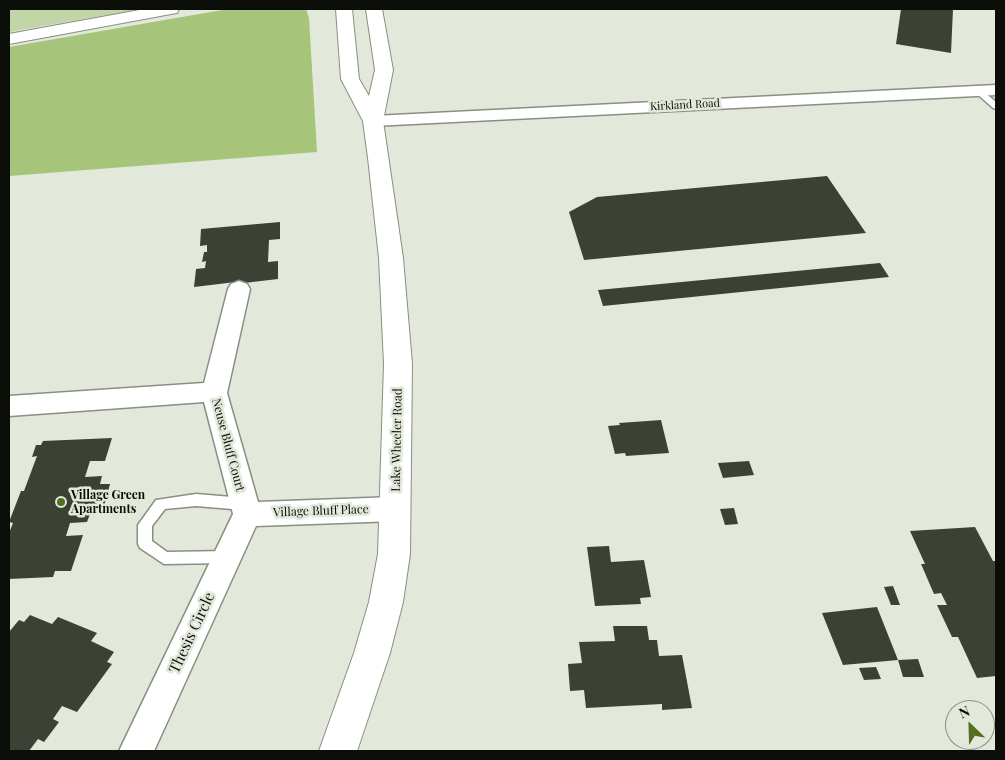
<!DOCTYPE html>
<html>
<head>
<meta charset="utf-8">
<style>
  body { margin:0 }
  #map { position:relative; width:1005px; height:760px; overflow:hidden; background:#e2e9da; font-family:"Playfair Display",serif }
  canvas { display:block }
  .frame { position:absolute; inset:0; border:10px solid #0b0d08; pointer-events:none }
  .north { position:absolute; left:945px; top:700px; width:50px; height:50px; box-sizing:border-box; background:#e2e9da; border:1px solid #8c9186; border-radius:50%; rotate:336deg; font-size:14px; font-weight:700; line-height:20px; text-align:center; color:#0b0d08 }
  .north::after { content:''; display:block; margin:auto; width:18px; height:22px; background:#536f22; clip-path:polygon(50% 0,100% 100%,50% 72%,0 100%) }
</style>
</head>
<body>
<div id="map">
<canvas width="1005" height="760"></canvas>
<div class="frame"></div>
<div class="north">N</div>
</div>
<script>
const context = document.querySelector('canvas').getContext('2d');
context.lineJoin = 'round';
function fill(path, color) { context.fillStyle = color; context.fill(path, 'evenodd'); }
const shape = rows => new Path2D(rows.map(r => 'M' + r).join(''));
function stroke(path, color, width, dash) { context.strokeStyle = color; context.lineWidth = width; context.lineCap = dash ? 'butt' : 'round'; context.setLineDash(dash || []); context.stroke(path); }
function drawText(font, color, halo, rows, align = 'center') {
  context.font = font + ' "Playfair Display",serif'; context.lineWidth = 5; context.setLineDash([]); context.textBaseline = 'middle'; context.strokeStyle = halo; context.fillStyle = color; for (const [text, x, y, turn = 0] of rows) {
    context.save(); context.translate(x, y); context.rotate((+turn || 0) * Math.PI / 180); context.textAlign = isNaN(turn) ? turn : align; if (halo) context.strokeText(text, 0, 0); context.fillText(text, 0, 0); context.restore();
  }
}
fill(shape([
  [9,9,141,9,9,32]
]), '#c1d5a7');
fill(shape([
  [228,9,306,9,309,18,317,152,9,176,9,47]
]), '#a6c57b');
fill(shape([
  [901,9,953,9,951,53,896,44],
  [827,176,866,233,584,260,569,212,597,197],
  [280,222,280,239,269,240,268,262,278,261,278,279,244,283,244,281,194,287,196,269,205,268,206,261,202,262,204,252,207,252,207,245,200,246,201,229],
  [880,263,889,277,603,306,598,290],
  [661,420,669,453,626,456,625,453,615,454,608,426,620,425,619,423],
  [112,438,105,461,90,461,85,477,102,476,100,484,110,484,102,514,90,514,87,522,70,523,66,536,83,535,71,571,55,571,53,577,9,579,9,533,13,523,9,522,21,491,24,491,37,456,32,457,36,445,41,445,43,441],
  [749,461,754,475,723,478,718,463],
  [734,508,738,524,725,525,720,509],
  [975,527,993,561,996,561,996,676,977,678,958,637,952,637,937,605,947,605,941,593,934,594,921,564,925,564,910,531],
  [609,546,611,562,644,560,651,597,640,598,641,604,595,606,587,547],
  [893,586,900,605,891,605,884,587],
  [877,607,898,660,843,665,822,613],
  [30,615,52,624,58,617,97,633,91,641,114,652,107,662,112,664,77,712,62,706,53,719,59,722,44,742,38,739,29,751,9,751,9,632,19,620,24,622],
  [613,626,647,626,649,640,657,640,659,656,682,655,692,708,662,710,662,704,586,708,584,690,570,691,568,664,582,663,579,642,615,641],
  [918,659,924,677,903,677,898,660],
  [876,667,881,679,864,680,859,668]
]), '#3c4135');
const service = shape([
  [979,88,996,102,996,109,993,108,976,93,975,91,979,88],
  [196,494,244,498,249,500,251,504,249,508,244,510,196,506,165,509,152,526,152,541,167,552,227,551,232,552,234,557,232,562,227,563,164,564,140,548,138,544,138,525,156,500,196,494]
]);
const minor = shape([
  [996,85,996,95,373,126,367,125,364,121,367,117,373,116,996,85],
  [239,281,247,284,250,289,227,393,258,502,396,497,406,501,410,509,406,517,396,521,256,526,154,751,119,751,233,514,204,402,9,416,9,396,204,383,228,289,231,284,239,281]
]);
const secondary = shape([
  [336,9,352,9,359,79,369,96,375,70,366,9,382,9,393,70,383,121,403,258,412,364,410,554,403,602,390,653,357,751,319,751,354,653,369,602,378,554,384,364,379,258,368,158,363,121,341,79,336,9]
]);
const motorway = shape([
  [145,9,179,9,177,13,171,14,9,44,9,34,145,9]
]);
stroke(service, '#898f82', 3);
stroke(minor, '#898f82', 3);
stroke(secondary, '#898f82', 2);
stroke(motorway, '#898f82', 2);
fill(service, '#fff');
fill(minor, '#fff');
fill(secondary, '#fff');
fill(motorway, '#fff');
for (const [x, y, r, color] of [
  [61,502,5,"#536f22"]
]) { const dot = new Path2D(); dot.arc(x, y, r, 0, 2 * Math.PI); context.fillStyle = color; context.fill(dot); stroke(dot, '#e2e9da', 2); }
drawText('11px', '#0b0d08', '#e2e9da', [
  ["Kirkland Road",685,105,-3]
]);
drawText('12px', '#0b0d08', '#e2e9da', [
  ["Lake Wheeler Road",397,440,-89],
  ["Neuse Bluff Court",228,445,75],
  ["Village Bluff Place",321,511,-2]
]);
drawText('bold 12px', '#0b0d08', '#e2e9da', [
  ["Village Green",71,495],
  ["Apartments",71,509]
], 'left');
drawText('15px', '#0b0d08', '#e2e9da', [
  ["Thesis Circle",192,633,-65]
]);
</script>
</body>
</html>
